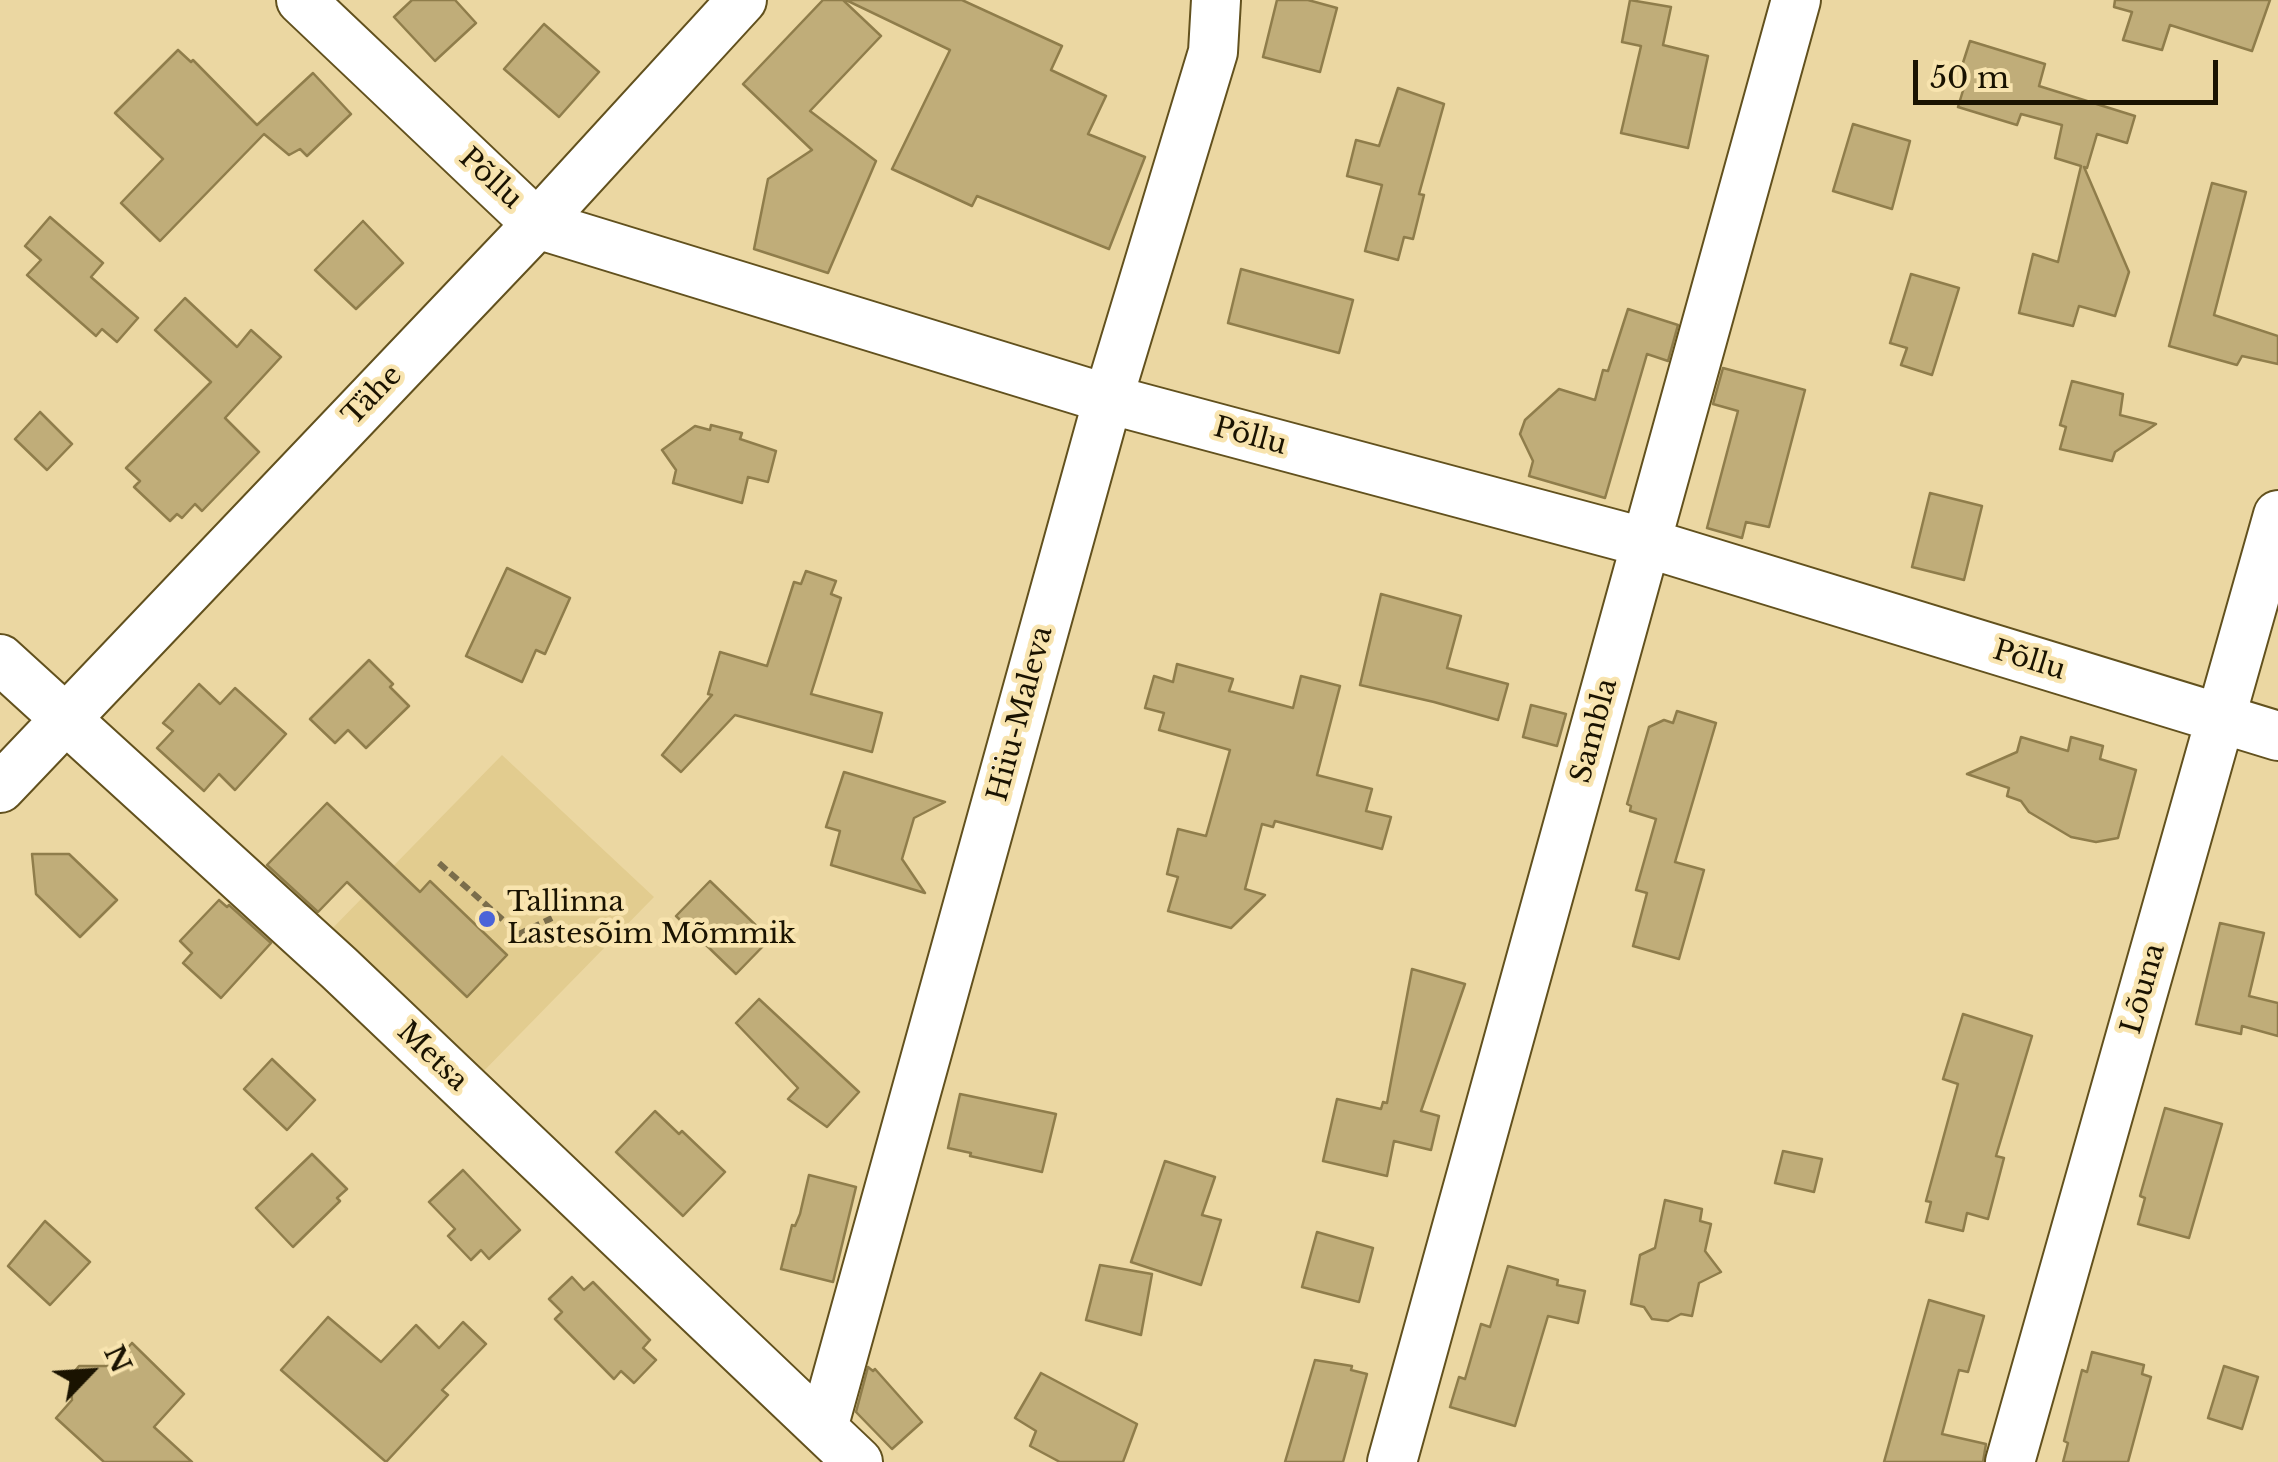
<!DOCTYPE html>
<html>
<head>
<meta charset="utf-8">
<style>
  body { margin:0 }
  #map { position:relative; width:2278px; height:1462px; overflow:hidden; background:#ebd7a2; font-family:"Libre Baskerville",serif }
  canvas { display:block }
  .north { position:absolute; left:40px; top:1322px; width:100px; height:100px; -webkit-text-stroke:8px #f8e4af; paint-order:stroke; rotate:65deg; font-size:28px; font-weight:700; line-height:40px; text-align:center; color:#1a1301 }
  .north::after { content:''; display:block; margin:auto; width:35px; height:45px; background:#1a1301; clip-path:polygon(50% 0,100% 100%,50% 72%,0 100%) }
  .scale { position:absolute; left:1913px; top:60px; width:305px; height:45px; box-sizing:border-box; border:5px solid #1a1301; border-top:0; padding-left:12px; font-size:30px; line-height:35px; white-space:nowrap; color:#1a1301; -webkit-text-stroke:8px #f8e4af; paint-order:stroke }
</style>
</head>
<body>
<div id="map">
<canvas width="2278" height="1462"></canvas>
<div class="north">N</div>
<div class="scale">50 m</div>
</div>
<script>
const context = document.querySelector('canvas').getContext('2d');
context.lineJoin = 'round';
function fill(path, color) { context.fillStyle = color; context.fill(path, 'evenodd'); }
const shape = rows => new Path2D(rows.map(r => 'M' + r).join(''));
function stroke(path, color, width, dash) { context.strokeStyle = color; context.lineWidth = width; context.lineCap = dash ? 'butt' : 'round'; context.setLineDash(dash || []); context.stroke(path); }
function drawText(font, color, halo, rows, align = 'center') {
  context.font = font + ' "Libre Baskerville",serif'; context.lineWidth = 9; context.setLineDash([]); context.textBaseline = 'middle'; context.strokeStyle = halo; context.fillStyle = color; for (const [text, x, y, turn = 0] of rows) {
    context.save(); context.translate(x, y); context.rotate((+turn || 0) * Math.PI / 180); context.textAlign = isNaN(turn) ? turn : align; if (halo) context.strokeText(text, 0, 0); context.fillText(text, 0, 0); context.restore();
  }
}
fill(shape([
  [502,755,654,897,473,1082,321,940]
]), '#e2cc8f');
const building = shape([
  [412,0,455,0,476,23,435,61,394,17,412,0],
  [823,0,843,0,881,36,810,111,876,161,828,273,754,249,768,179,812,150,743,84,823,0],
  [846,0,962,0,1062,46,1051,70,1106,96,1088,134,1145,157,1109,249,977,196,972,206,892,169,950,50,846,0],
  [1277,0,1308,0,1337,8,1320,72,1263,57,1277,0],
  [1630,0,1671,7,1663,45,1708,56,1688,148,1621,133,1641,46,1622,42,1630,0],
  [2115,0,2270,0,2252,51,2170,25,2162,50,2123,40,2132,12,2114,7,2115,0],
  [544,24,599,72,559,117,504,69,544,24],
  [1970,41,2045,64,2039,86,2135,116,2127,143,2097,134,2087,168,2084,167,2129,272,2115,316,2079,306,2073,326,2019,313,2033,254,2058,262,2081,166,2055,158,2062,125,2021,114,2017,125,1958,107,1968,74,1960,72,1970,41],
  [178,50,191,62,193,60,257,125,313,73,351,114,307,156,300,149,289,155,264,134,160,241,121,203,163,159,115,113,178,50],
  [1398,88,1444,104,1419,194,1424,195,1413,239,1404,237,1398,260,1365,251,1382,185,1347,176,1356,140,1379,146,1398,88],
  [1853,124,1910,141,1892,209,1833,191,1853,124],
  [2212,183,2246,192,2214,315,2278,336,2278,364,2242,356,2237,365,2169,346,2212,183],
  [50,217,103,263,91,277,138,318,117,342,102,329,96,336,27,275,41,260,25,246,50,217],
  [363,221,403,263,356,309,315,270,363,221],
  [1241,269,1353,300,1339,353,1228,323,1241,269],
  [1911,274,1959,288,1932,375,1901,365,1907,348,1890,343,1911,274],
  [185,298,237,347,251,330,281,357,225,418,259,452,202,511,195,504,182,518,177,514,170,521,134,487,140,481,126,468,211,382,155,330,185,298],
  [1628,309,1678,325,1668,361,1647,354,1605,498,1529,476,1533,461,1520,434,1525,420,1559,389,1595,400,1603,370,1608,371,1628,309],
  [1723,368,1805,390,1769,527,1746,522,1742,538,1707,528,1738,411,1713,404,1723,368],
  [2072,381,2123,394,2120,415,2156,424,2115,452,2112,461,2060,449,2066,427,2060,425,2072,381],
  [40,412,72,444,47,470,15,439,40,412],
  [711,425,742,433,740,439,776,451,768,482,748,477,742,503,673,483,676,470,662,450,695,426,710,430,711,425],
  [1930,493,1982,506,1964,580,1912,567,1930,493],
  [507,568,570,598,545,654,536,650,522,682,466,656,507,568],
  [806,571,836,581,831,594,841,598,811,694,882,713,872,752,735,715,681,772,662,755,712,695,708,694,720,652,767,666,794,582,801,584,806,571],
  [1381,594,1461,616,1447,668,1508,684,1498,720,1434,702,1360,685,1381,594],
  [369,660,393,684,390,687,409,706,366,748,348,730,335,743,310,719,369,660],
  [1177,664,1233,679,1229,691,1293,708,1301,676,1340,686,1317,775,1372,789,1366,811,1391,817,1382,849,1275,821,1273,827,1262,824,1245,889,1265,895,1231,928,1168,911,1178,877,1167,874,1178,829,1206,836,1230,750,1159,730,1164,713,1145,708,1154,676,1173,682,1177,664],
  [199,684,220,704,235,688,286,734,235,790,219,774,204,791,157,748,173,731,163,723,199,684],
  [1531,705,1566,714,1557,746,1523,737,1531,705],
  [1677,711,1716,723,1675,862,1704,870,1679,959,1633,946,1647,893,1636,890,1656,819,1630,811,1631,806,1627,804,1649,727,1664,720,1673,723,1677,711],
  [2021,737,2068,751,2071,737,2103,746,2100,759,2136,770,2118,838,2096,842,2071,837,2029,812,2021,801,2007,796,2009,788,1967,774,2017,752,2021,737],
  [844,772,945,802,914,818,902,859,925,893,831,865,840,831,826,827,844,772],
  [327,803,420,892,430,881,507,955,467,997,347,882,318,912,267,865,327,803],
  [32,854,69,854,117,900,80,937,36,894,32,854],
  [710,881,770,939,736,974,676,916,710,881],
  [219,900,227,907,229,905,271,943,221,998,183,963,192,953,180,941,219,900],
  [2220,923,2264,933,2249,996,2278,1003,2278,1036,2242,1026,2241,1034,2196,1024,2220,923],
  [1412,969,1465,984,1421,1111,1439,1116,1431,1150,1394,1141,1387,1176,1323,1161,1337,1099,1381,1109,1383,1102,1387,1103,1412,969],
  [759,999,859,1092,827,1127,788,1099,798,1088,736,1023,759,999],
  [1963,1014,2032,1036,1996,1156,2004,1158,1988,1219,1967,1213,1963,1231,1926,1222,1931,1202,1926,1201,1958,1084,1943,1079,1963,1014],
  [272,1059,315,1100,287,1130,244,1089,272,1059],
  [960,1094,1056,1114,1042,1172,970,1156,971,1153,948,1148,960,1094],
  [2165,1108,2222,1124,2189,1238,2138,1224,2145,1198,2140,1196,2165,1108],
  [655,1111,679,1134,682,1131,725,1172,683,1216,616,1152,655,1111],
  [1783,1151,1822,1159,1814,1192,1775,1183,1783,1151],
  [312,1154,347,1189,337,1198,340,1201,293,1247,256,1208,312,1154],
  [1165,1161,1215,1177,1202,1215,1221,1220,1201,1285,1131,1262,1165,1161],
  [463,1170,520,1230,489,1259,481,1250,471,1260,448,1236,455,1229,429,1202,463,1170],
  [809,1175,856,1187,833,1282,781,1269,792,1225,795,1226,800,1214,809,1175],
  [1665,1200,1702,1209,1700,1221,1711,1224,1705,1251,1721,1272,1699,1283,1692,1316,1681,1314,1668,1321,1652,1319,1644,1307,1631,1304,1640,1255,1655,1248,1665,1200],
  [45,1221,90,1262,50,1305,8,1266,45,1221],
  [1317,1232,1373,1248,1359,1302,1302,1287,1317,1232],
  [1100,1265,1152,1274,1141,1335,1086,1320,1100,1265],
  [1508,1266,1558,1280,1557,1285,1585,1291,1578,1323,1548,1316,1515,1426,1450,1407,1459,1377,1465,1379,1481,1324,1490,1327,1508,1266],
  [572,1277,584,1290,593,1282,650,1340,643,1348,656,1360,634,1383,621,1371,614,1379,555,1319,562,1312,549,1299,572,1277],
  [1929,1300,1984,1316,1968,1372,1959,1370,1942,1434,1986,1444,1983,1462,1884,1462,1929,1300],
  [328,1317,381,1362,416,1325,439,1348,463,1322,486,1344,442,1390,448,1395,386,1462,281,1370,328,1317],
  [132,1343,184,1394,154,1427,192,1462,104,1462,56,1418,72,1400,70,1377,79,1366,111,1366,132,1343],
  [2092,1352,2144,1365,2142,1374,2151,1377,2128,1462,2063,1462,2068,1443,2064,1441,2082,1370,2087,1372,2092,1352],
  [1315,1360,1352,1366,1351,1370,1367,1374,1343,1462,1285,1462,1315,1360],
  [2224,1366,2258,1377,2242,1429,2208,1418,2224,1366],
  [868,1367,873,1371,875,1369,922,1422,892,1449,856,1412,868,1367],
  [1041,1373,1137,1424,1123,1462,1060,1462,1030,1446,1036,1431,1015,1418,1041,1373]
]);
fill(building, '#c0ad79');
stroke(building, '#8f7d4b', 2.5);
const minor = shape([
  [301,0,537,224,1108,399,1647,543,2278,736],
  [0,659,339,968,858,1462],
  [0,788,537,224,742,0],
  [823,1428,1108,399,1213,52,1216,0],
  [1392,1462,1796,0],
  [2010,1462,2278,515]
]);
stroke(minor, '#62511e', 52);
stroke(shape([
  [439,863,519,934,552,918]
]), '#7a6d4b', 6, [10, 5]);
stroke(minor, '#fff', 48);
for (const [x, y, r, color] of [
  [487,919,10,"#4b64d8"]
]) { const dot = new Path2D(); dot.arc(x, y, r, 0, 2 * Math.PI); context.fillStyle = color; context.fill(dot); stroke(dot, '#f8e4af', 4); }
drawText('28px', '#1a1301', '#f8e4af', [
  ["Põllu",490,179,43],
  ["Tähe",373,396,-46],
  ["Põllu",1250,437,15],
  ["Põllu",2029,661,17],
  ["Hiiu-Maleva",1021,714,-75],
  ["Sambla",1595,731,-75],
  ["Lõuna",2144,989,-74],
  ["Metsa",432,1057,44]
]);
drawText('28px', '#1a1301', '#f8e4af', [
  ["Tallinna",507,903],
  ["Lastesõim Mõmmik",507,935]
], 'left');
</script>
</body>
</html>
